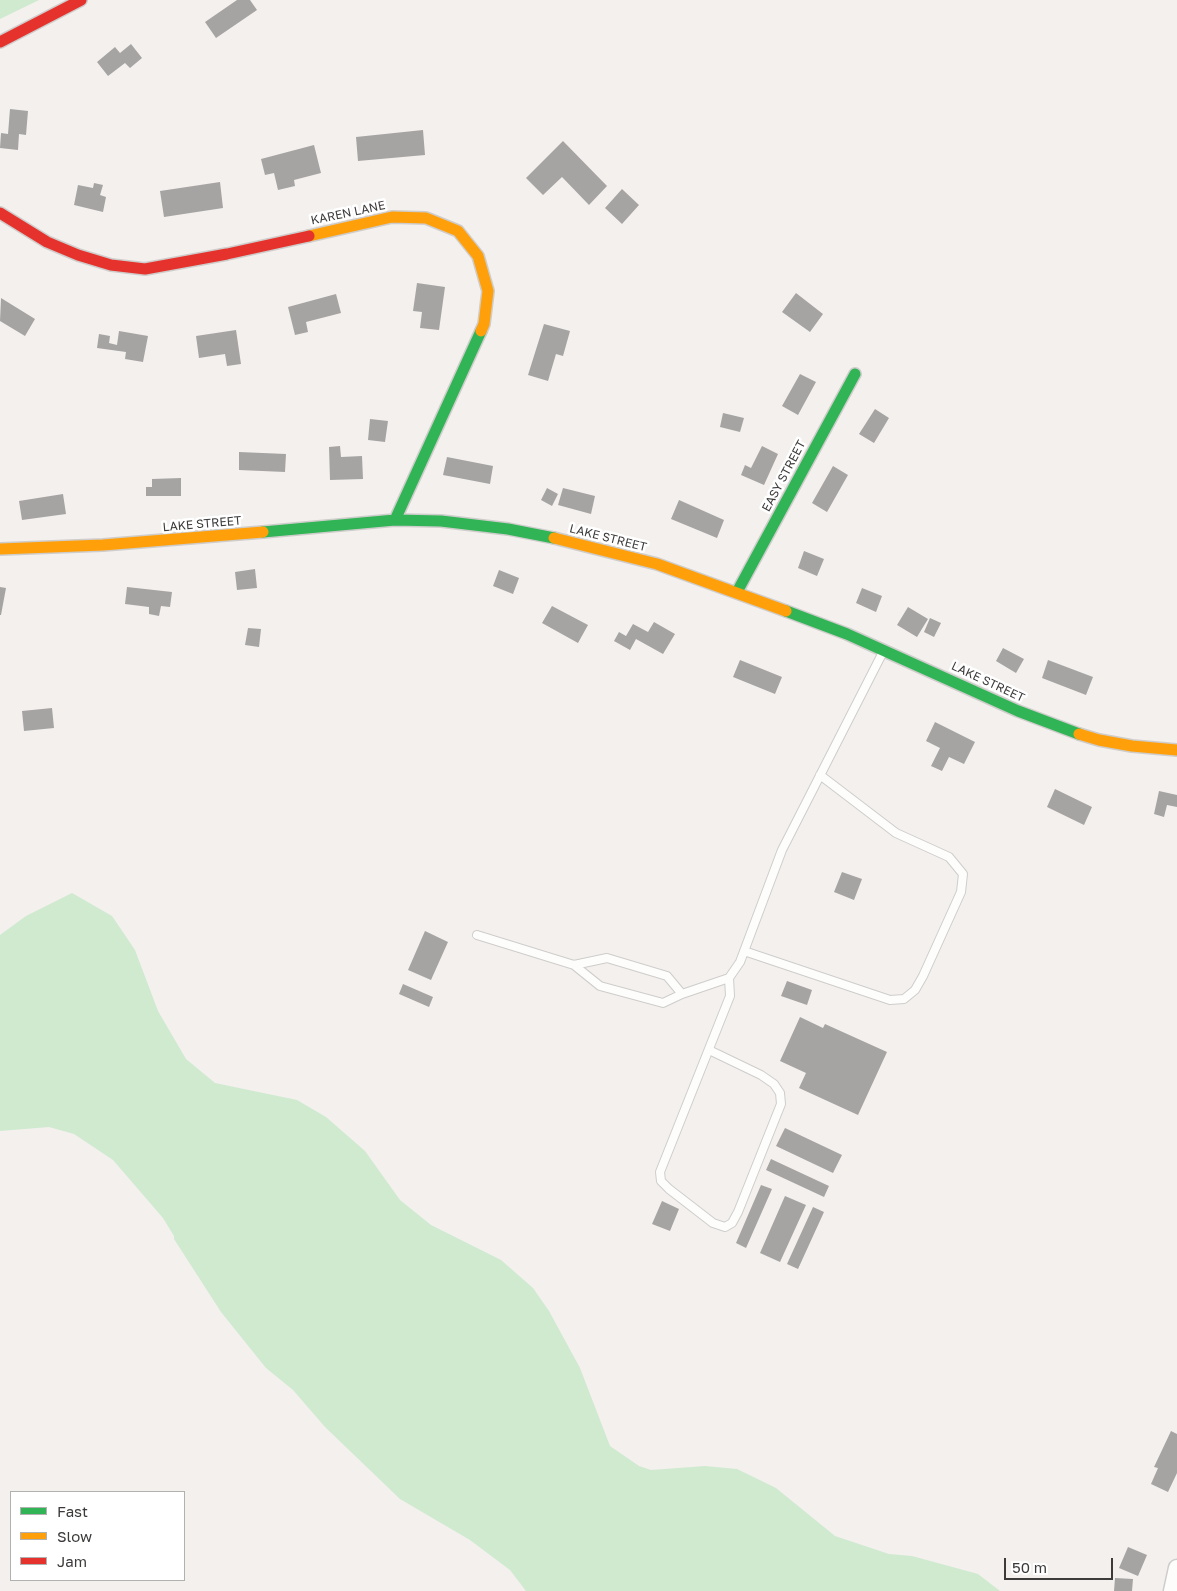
<!DOCTYPE html>
<html>
<head>
<meta charset="utf-8">
<style>
  body { margin:0 }
  #map { position:relative; width:1177px; height:1591px; overflow:hidden; background:#f3f0ee; font-family:"Golos Text",sans-serif }
  canvas { display:block }
  .legend { position:absolute; left:10px; top:1491px; width:175px; height:90px; box-sizing:border-box; background:#fff; border:1px solid #b1b1b0; margin:0; padding:6px 9px; list-style:none; font-size:15px; color:#3d3b3a }
  .legend li { display:flex; align-items:center; gap:10px; height:25px }
  .legend b { width:25px; border:1px solid #b1b1b0 }
  .scale { position:absolute; left:1004px; top:1558px; width:109px; height:22px; box-sizing:border-box; border:2px solid #3d3b3a; border-top:0; padding-left:6px; font-size:15px; line-height:18px; white-space:nowrap; color:#3d3b3a; -webkit-text-stroke:4px #fff; paint-order:stroke }
</style>
</head>
<body>
<div id="map">
<canvas width="1177" height="1591"></canvas>
<ul class="legend">
<li><b style="height:6px;background:#30b455"></b>Fast</li>
<li><b style="height:6px;background:#ff9f0a"></b>Slow</li>
<li><b style="height:6px;background:#e5322d"></b>Jam</li>
</ul>
<div class="scale">50 m</div>
</div>
<script>
const context = document.querySelector('canvas').getContext('2d');
context.lineJoin = 'round';
function fill(path, color) { context.fillStyle = color; context.fill(path, 'evenodd'); }
const shape = rows => new Path2D(rows.map(r => 'M' + r).join(''));
function stroke(path, color, width, dash) { context.strokeStyle = color; context.lineWidth = width; context.lineCap = dash ? 'butt' : 'round'; context.setLineDash(dash || []); context.stroke(path); }
function drawText(font, color, halo, rows, align = 'center') {
  context.font = font + ' "Golos Text",sans-serif'; context.lineWidth = 5; context.setLineDash([]); context.textBaseline = 'middle'; context.strokeStyle = halo; context.fillStyle = color; for (const [text, x, y, turn = 0] of rows) {
    context.save(); context.translate(x, y); context.rotate((+turn || 0) * Math.PI / 180); context.textAlign = isNaN(turn) ? turn : align; if (halo) context.strokeText(text, 0, 0); context.fillText(text, 0, 0); context.restore();
  }
}
fill(shape([
  [0,0,39,0,0,19],
  [72,893,112,916,135,950,158,1011,186,1059,215,1083,297,1100,326,1117,365,1151,400,1200,431,1225,501,1260,533,1288,549,1311,580,1368,610,1446,639,1466,651,1470,705,1466,737,1469,776,1488,835,1536,889,1554,912,1556,978,1574,1000,1591,526,1591,510,1570,470,1540,400,1499,325,1427,293,1390,266,1368,221,1312,174,1239,174,1236,163,1218,113,1160,74,1134,49,1127,0,1131,0,935,26,916]
]), '#cfeacf');
fill(shape([
  [237,0,250,0,257,10,216,38,205,22],
  [131,44,142,58,130,68,125,63,108,76,97,62,115,47,120,53],
  [10,109,28,111,26,135,19,134,18,150,0,148,1,133,8,134],
  [423,130,425,155,358,161,356,137],
  [563,141,607,186,589,205,562,177,543,195,526,178],
  [314,145,321,173,294,180,295,186,278,190,274,173,265,175,261,159],
  [220,182,223,208,164,217,160,191],
  [94,183,103,185,100,195,106,197,103,212,74,205,78,185,93,188],
  [622,189,639,205,622,224,605,208],
  [417,283,445,287,439,330,420,328,422,312,413,311],
  [796,293,823,314,810,332,782,312],
  [336,294,341,313,306,322,308,332,295,335,288,307],
  [1,298,35,319,25,336,0,321],
  [544,324,570,331,563,356,556,354,548,381,528,375],
  [236,330,241,364,227,366,225,354,199,358,196,336],
  [119,331,148,336,143,362,125,359,126,352,97,348,99,334,110,336,109,343,117,345],
  [800,374,816,382,798,415,782,406],
  [875,409,889,418,874,443,859,434],
  [723,413,744,418,740,432,720,427],
  [370,419,388,421,385,442,368,440],
  [340,446,341,457,362,456,363,479,330,480,329,447],
  [762,446,778,454,764,485,741,475,745,465,751,468],
  [239,452,286,454,285,472,239,470],
  [447,457,493,466,490,484,443,475],
  [833,466,848,475,827,512,812,503],
  [181,478,181,496,146,496,146,487,152,487,152,479],
  [547,488,558,494,552,506,541,500],
  [563,488,595,496,591,514,558,505],
  [63,494,66,514,22,520,19,501],
  [679,500,724,520,717,538,671,519],
  [804,551,824,559,817,576,798,568],
  [255,569,257,588,237,590,235,572],
  [499,570,519,578,513,594,493,586],
  [0,587,6,588,1,615,0,615],
  [127,587,172,592,170,607,161,606,159,616,149,614,149,607,125,604],
  [862,588,882,596,876,612,856,603],
  [552,606,588,625,578,643,542,623],
  [908,607,928,619,917,637,897,625],
  [930,618,941,623,934,637,924,632],
  [654,622,675,634,663,654,636,639,630,650,614,641,619,632,626,636,633,624,648,632],
  [248,628,261,629,259,647,245,645],
  [1003,648,1024,659,1016,673,996,661],
  [740,660,782,677,775,694,733,677],
  [1048,660,1093,677,1086,695,1042,678],
  [52,708,54,728,24,731,22,711],
  [935,722,975,742,964,764,949,757,942,771,931,766,940,748,926,741],
  [1055,789,1092,807,1084,825,1047,807],
  [1159,791,1177,795,1177,807,1167,805,1164,817,1154,814],
  [842,872,862,879,854,900,834,892],
  [425,931,448,942,431,980,408,970],
  [787,981,812,990,807,1005,781,996],
  [403,984,433,997,429,1007,399,994],
  [800,1017,823,1028,825,1024,887,1052,858,1115,799,1088,806,1073,780,1061],
  [785,1128,842,1155,833,1173,776,1146],
  [771,1159,829,1186,824,1197,766,1170],
  [761,1185,772,1189,746,1248,736,1243],
  [785,1196,806,1205,780,1262,760,1253],
  [662,1201,679,1209,670,1231,652,1224],
  [813,1207,824,1212,798,1269,787,1264],
  [1171,1431,1177,1434,1177,1473,1168,1492,1151,1484,1158,1468,1154,1467],
  [1128,1547,1147,1555,1138,1576,1119,1568],
  [1115,1578,1133,1579,1132,1591,1114,1591]
]), '#a6a4a3');
const lane = shape([
  [477,935,574,965,607,958,667,976,682,994,729,978,740,962,782,850,883,652],
  [744,951,890,1000,904,999,915,990,923,976,961,892,963,874,949,857,896,833,820,775],
  [574,965,600,986,663,1003,682,994],
  [709,1050,761,1075,774,1084,780,1093,781,1104,738,1212,732,1223,725,1227,713,1223,669,1189,661,1181,660,1172,730,996,729,978]
]);
const street = shape([
  [1172,1591,1177,1568]
]);
const fast = shape([
  [395,520,481,331],
  [263,532,395,520,441,521,508,529,554,538],
  [737,592,855,374],
  [786,611,847,634,1018,711,1079,734]
]);
const slow = shape([
  [309,236,392,217,426,218,458,231,478,256,488,291,484,324,481,331],
  [554,538,657,564,786,611],
  [0,549,103,545,263,532],
  [1079,734,1099,740,1132,746,1177,750]
]);
const jam = shape([
  [0,42,81,0],
  [0,213,47,242,78,255,111,265,145,269,227,254,309,236]
]);
stroke(lane, '#cfcdcb', 10);
stroke(street, '#cfcdcb', 19);
stroke(fast, '#cfcdcb', 14);
stroke(slow, '#cfcdcb', 14);
stroke(jam, '#cfcdcb', 14);
stroke(lane, '#fdfdfc', 8);
stroke(street, '#fdfdfc', 16);
stroke(fast, '#30b455', 11);
stroke(slow, '#ff9f0a', 11);
stroke(jam, '#e5322d', 11);
drawText('12px', '#3d3b3a', '#fff', [
  ["KAREN LANE",348,213,-12],
  ["EASY STREET",784,476,-62],
  ["LAKE STREET",202,524,-5],
  ["LAKE STREET",608,538,14],
  ["LAKE STREET",988,682,25]
]);
</script>
</body>
</html>
